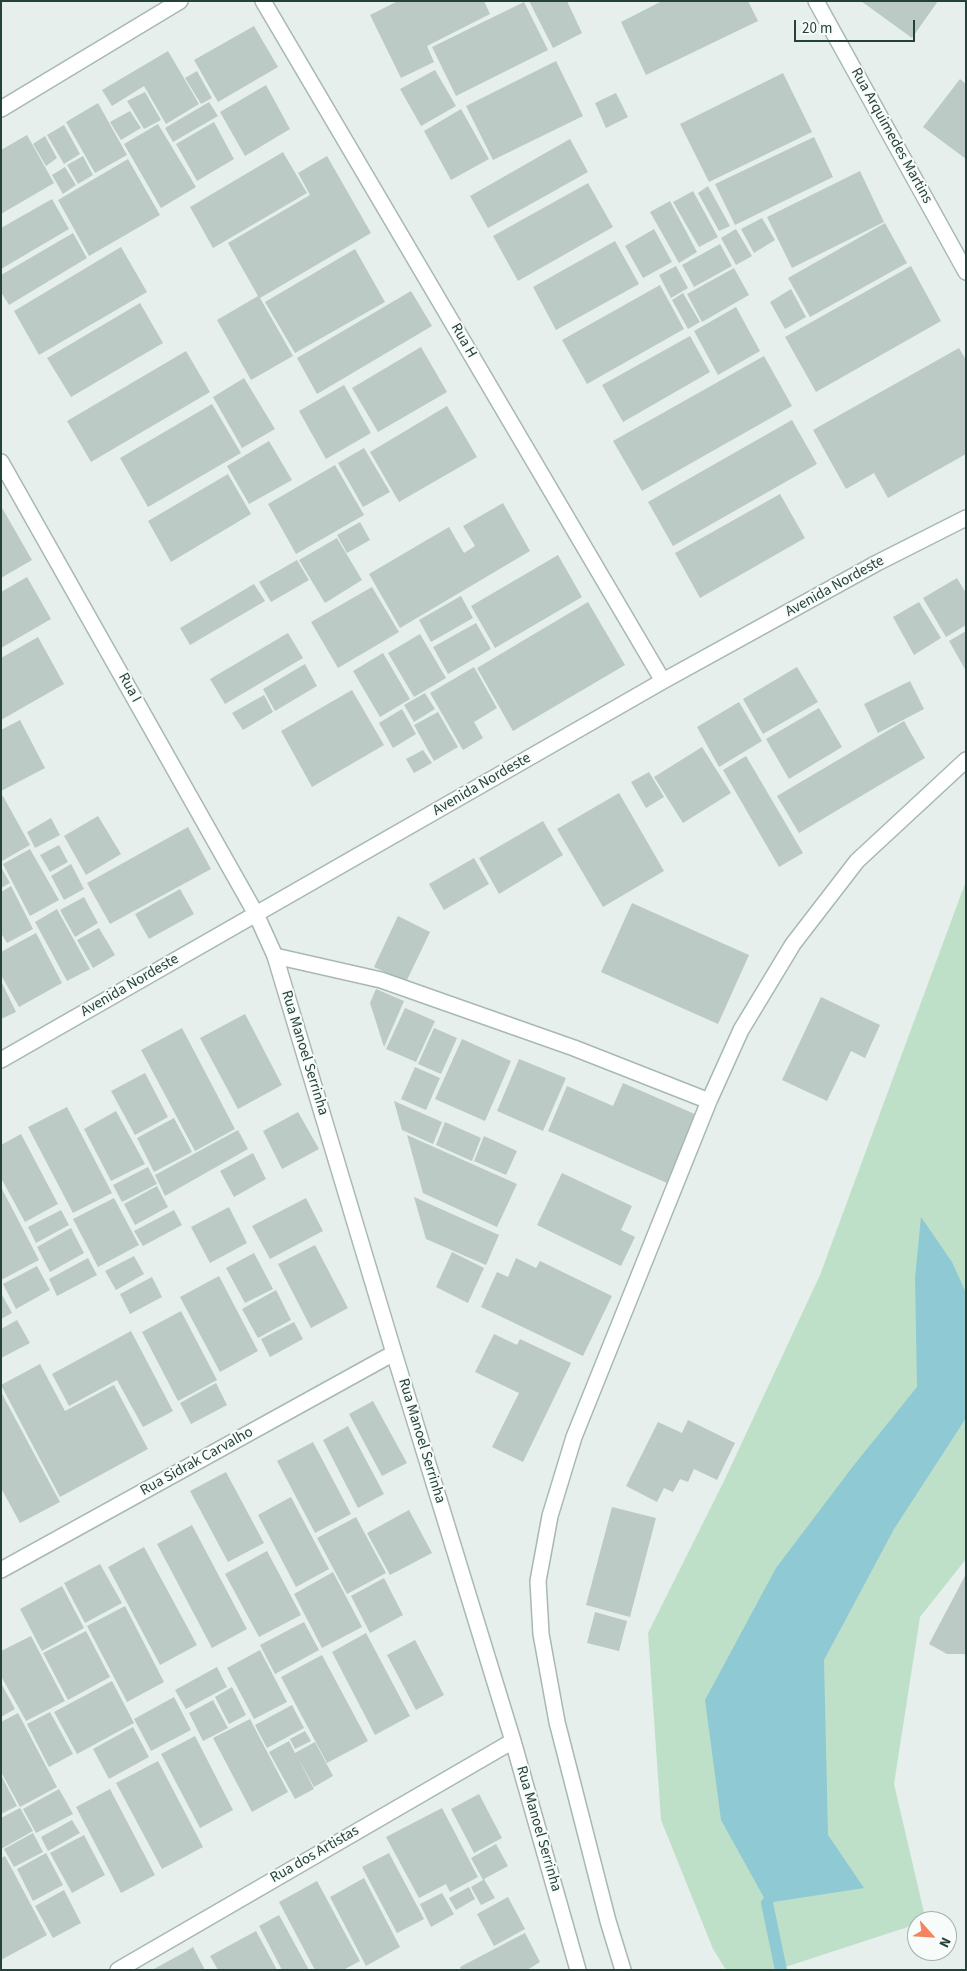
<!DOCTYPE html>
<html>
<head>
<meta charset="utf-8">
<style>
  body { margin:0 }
  #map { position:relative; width:967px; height:1971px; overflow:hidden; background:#e6efeb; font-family:"Source Sans 3",sans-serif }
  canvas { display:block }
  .frame { position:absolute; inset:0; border:2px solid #24423a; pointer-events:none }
  .north { position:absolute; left:907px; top:1911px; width:50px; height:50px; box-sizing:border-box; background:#f7fbf9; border:1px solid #a3b1ad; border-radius:50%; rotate:116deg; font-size:14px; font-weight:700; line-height:20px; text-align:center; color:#24423a }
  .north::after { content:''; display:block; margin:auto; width:18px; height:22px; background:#f4845f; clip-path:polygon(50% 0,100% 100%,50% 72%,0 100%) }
  .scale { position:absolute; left:794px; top:20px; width:121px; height:22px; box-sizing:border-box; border:2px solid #24423a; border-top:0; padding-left:6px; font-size:15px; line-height:18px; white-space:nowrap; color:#24423a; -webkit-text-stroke:4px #f7fbf9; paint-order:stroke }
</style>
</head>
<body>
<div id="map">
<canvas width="967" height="1971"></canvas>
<div class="frame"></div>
<div class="north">N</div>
<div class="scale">20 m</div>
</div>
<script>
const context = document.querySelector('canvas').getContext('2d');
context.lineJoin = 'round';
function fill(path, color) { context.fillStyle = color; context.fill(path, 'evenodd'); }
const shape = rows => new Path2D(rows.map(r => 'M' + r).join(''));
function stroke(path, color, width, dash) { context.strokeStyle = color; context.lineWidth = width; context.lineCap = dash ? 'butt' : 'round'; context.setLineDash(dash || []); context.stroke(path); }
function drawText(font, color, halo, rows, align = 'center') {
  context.font = font + ' "Source Sans 3",sans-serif'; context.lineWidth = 4; context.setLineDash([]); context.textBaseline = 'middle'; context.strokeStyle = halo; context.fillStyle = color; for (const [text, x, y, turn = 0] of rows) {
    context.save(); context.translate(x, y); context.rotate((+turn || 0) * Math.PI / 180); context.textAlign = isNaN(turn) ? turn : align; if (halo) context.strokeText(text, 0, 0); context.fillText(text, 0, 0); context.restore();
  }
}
fill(shape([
  [966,881,966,1559,920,1617,894,1784,926,1921,917,1921,917,1924,776,1970,726,1970,713,1949,661,1820,648,1633,724,1481,820,1275]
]), '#bfe0c8');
fill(shape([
  [921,1217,952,1262,966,1293,966,1418,894,1529,824,1660,828,1835,864,1888,767,1903,721,1820,705,1700,776,1568,854,1465,917,1387,915,1278]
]), '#8ec9d4');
stroke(shape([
  [767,1903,781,1970]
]), '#8ec9d4', 12);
fill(shape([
  [398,1,484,1,490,14,427,46,434,62,401,78,370,15],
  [529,1,567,1,582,33,553,48],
  [662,1,748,1,758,21,646,75,621,22],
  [861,1,938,1,912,38],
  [524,2,548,50,456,96,432,47],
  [254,26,278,67,218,102,194,60],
  [168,51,199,104,166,124,144,86,112,106,102,90],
  [556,61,583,116,493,160,466,106],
  [435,70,456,106,421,126,400,89],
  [197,71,212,98,201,104,185,78],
  [783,73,812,132,709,182,680,124],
  [960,79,966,84,966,159,923,127],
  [266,85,290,129,245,156,220,112],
  [145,92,161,120,144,129,127,101],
  [616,93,628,117,606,128,595,103],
  [209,102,218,116,173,142,165,128],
  [98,103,127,155,95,173,66,122],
  [461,109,489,159,451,180,424,131],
  [130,111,141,128,121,140,110,122],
  [214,122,234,159,197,181,176,144],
  [158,124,196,187,161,208,124,144],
  [64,125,80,154,64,164,47,135],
  [27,135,54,183,1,214,1,150],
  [45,136,57,158,46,166,33,144],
  [814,137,833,177,735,225,715,184],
  [570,139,588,172,488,228,470,196],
  [283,152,307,193,213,248,190,207],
  [83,156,93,175,78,184,67,165],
  [327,156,371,233,260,298,293,356,251,380,217,320,258,296,228,243,310,195,298,173],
  [128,159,160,215,89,256,58,200],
  [65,167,76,185,63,194,52,175],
  [860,171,884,222,792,268,767,217],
  [588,183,613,227,518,281,493,236],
  [708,186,730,226,719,231,698,193],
  [693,191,718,237,699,247,673,202],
  [52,199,69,229,1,269,1,228],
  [670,201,697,252,679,263,650,212],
  [762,218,775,240,754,253,741,229],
  [885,223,907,263,810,317,788,278],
  [654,229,672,262,643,278,625,246],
  [736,229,752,256,736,265,721,238],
  [73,233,87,258,9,305,1,292,1,275],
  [615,241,639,284,556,330,533,287],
  [720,244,732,266,694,287,682,265],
  [121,247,147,292,39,355,14,311],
  [355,249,385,302,295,353,265,302],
  [676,266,688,288,671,298,659,275],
  [911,266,941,321,816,392,785,337],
  [734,268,749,295,702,322,687,294],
  [660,285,684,329,587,384,562,340],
  [791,289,806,317,785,329,770,302],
  [411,291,432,326,317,394,297,358],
  [683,293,700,322,688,329,672,300],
  [140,303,163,343,71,397,47,358],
  [736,307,760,351,718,375,694,331],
  [690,336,710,372,623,422,602,385],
  [421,347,447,392,378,432,352,388],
  [959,348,966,360,966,454,888,498,874,473,846,489,813,430],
  [186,351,210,392,91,462,67,421],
  [764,356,792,406,642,491,613,441],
  [244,378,275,429,242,448,213,397],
  [344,385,371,433,326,459,299,411],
  [212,404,241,453,148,507,120,458],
  [447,406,477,457,399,502,370,452],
  [792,420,817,464,673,546,648,502],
  [269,441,292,480,249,504,227,466],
  [364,448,390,492,363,507,338,463],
  [335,465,364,515,296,554,268,504],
  [228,474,251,514,171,562,148,521],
  [780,494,805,538,700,598,675,553],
  [503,503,530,551,400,628,369,574,449,527,464,553,475,546,463,526],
  [1,506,32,560,1,578],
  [360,522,370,540,347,553,337,535],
  [337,538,362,580,325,603,299,560],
  [558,555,582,597,495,648,471,606],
  [297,560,309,580,271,602,259,582],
  [27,577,51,619,1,648,1,592],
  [957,578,966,593,966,625,946,637,923,598],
  [254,584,265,601,190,645,180,628],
  [372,587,399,632,338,668,311,622],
  [461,596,473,618,431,642,419,620],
  [588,602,625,665,513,731,477,668],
  [919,602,941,638,914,655,893,617],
  [476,623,491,649,448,674,433,647],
  [966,631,966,671,949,641],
  [288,633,303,658,225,704,210,679],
  [420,634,446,678,414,697,388,653],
  [38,637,64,684,1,720,1,658],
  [383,653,410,699,380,717,353,671],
  [305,664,317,686,275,711,263,689],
  [474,667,497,708,474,722,483,738,463,750,430,693],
  [797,667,818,702,763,734,743,699],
  [910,681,924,709,878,733,864,704],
  [352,690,384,745,312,787,281,731],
  [425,693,435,709,414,722,404,705],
  [264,695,273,712,243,730,232,713],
  [739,702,762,741,719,767,697,727],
  [819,708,842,747,789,779,766,739],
  [402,709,416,734,393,748,379,723],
  [438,712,458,747,434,761,414,725],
  [20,720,45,768,1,791,1,730],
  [904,721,925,758,799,833,777,796],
  [702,747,731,793,683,823,654,777],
  [423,750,432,763,414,773,406,759],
  [746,756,803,853,779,867,723,770],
  [649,772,664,797,646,808,631,782],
  [619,793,664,871,603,907,557,829],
  [3,796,30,845,2,861,1,797],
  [98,816,121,854,86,875,64,836],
  [51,818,60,835,35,848,27,832],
  [543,821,563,855,499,894,479,858],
  [188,827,211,869,110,924,87,883],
  [59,845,68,862,50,872,40,855],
  [30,849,59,900,30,916,3,864],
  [474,858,489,884,444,910,429,884],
  [71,864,84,889,64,900,51,876],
  [1,867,10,883,1,888],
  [11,886,33,929,7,943,1,933,1,892],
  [180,889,194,914,149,939,135,914],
  [84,897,98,923,75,937,60,910],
  [632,903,749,955,718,1024,601,972],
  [57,909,90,969,67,981,35,922],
  [398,916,430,932,406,982,374,967],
  [99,928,115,955,93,968,77,940],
  [36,933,62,983,19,1007,1,975,1,952],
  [1,981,16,1012,1,1019],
  [376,989,404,1001,384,1047,370,1003],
  [821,997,880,1025,865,1058,851,1051,827,1101,782,1080],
  [405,1008,435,1021,416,1062,386,1049],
  [245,1014,282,1085,238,1109,200,1038],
  [182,1028,235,1129,195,1151,141,1050],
  [434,1028,457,1038,441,1074,418,1064],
  [462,1039,511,1061,485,1121,435,1099],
  [519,1059,566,1078,543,1131,497,1111],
  [415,1067,440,1078,426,1110,401,1099],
  [145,1073,168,1117,135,1135,111,1091],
  [623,1083,697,1115,667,1183,548,1131,567,1086,613,1106],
  [394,1101,442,1122,433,1144,402,1130],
  [67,1107,112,1193,73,1213,28,1127],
  [116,1111,145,1164,111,1181,84,1129],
  [298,1112,319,1149,282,1169,263,1131],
  [174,1118,192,1152,154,1172,137,1138],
  [445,1122,481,1138,472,1161,436,1145],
  [238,1130,248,1149,165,1196,155,1175],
  [21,1134,58,1204,25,1222,1,1178,1,1145],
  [407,1135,517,1184,497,1227,423,1193],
  [484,1136,517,1151,506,1175,474,1161],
  [253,1153,266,1179,234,1197,220,1171],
  [148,1167,157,1184,122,1202,113,1185],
  [562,1173,632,1206,621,1230,635,1237,621,1266,537,1225],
  [157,1186,168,1207,135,1225,124,1204],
  [1,1187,39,1260,1,1280],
  [414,1197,499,1235,486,1265,426,1239],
  [114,1198,139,1245,98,1267,73,1219],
  [306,1198,323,1231,270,1259,252,1226],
  [229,1207,247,1243,210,1263,191,1227],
  [61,1210,69,1225,36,1243,28,1227],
  [174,1210,182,1225,143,1246,134,1231],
  [71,1228,84,1253,50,1272,37,1247],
  [315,1245,348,1308,311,1328,278,1264],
  [452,1252,484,1268,468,1303,436,1287],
  [254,1253,273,1289,245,1303,226,1268],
  [134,1256,144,1274,116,1290,105,1271],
  [88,1258,97,1275,57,1296,49,1279],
  [516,1258,536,1268,540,1261,612,1296,583,1356,481,1307,497,1272,508,1277],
  [37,1266,50,1290,16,1309,3,1284],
  [219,1276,258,1351,220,1372,180,1297],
  [152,1277,162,1297,130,1314,120,1294],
  [276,1290,291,1320,258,1338,242,1309],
  [1,1293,12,1313,1,1319],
  [181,1311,217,1380,178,1401,142,1332],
  [17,1320,30,1343,1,1358,1,1329],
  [294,1322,303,1339,270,1357,261,1339],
  [131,1331,173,1411,143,1427,117,1380,69,1406,52,1374],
  [494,1334,517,1345,520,1339,571,1363,523,1462,492,1447,519,1393,475,1372],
  [40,1364,65,1411,114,1385,148,1449,60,1497,1,1385],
  [216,1383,227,1405,191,1424,180,1403],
  [1,1392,60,1502,20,1523,1,1488],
  [373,1401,407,1463,382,1476,349,1414],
  [688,1420,735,1443,717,1480,694,1469,688,1482,680,1479,673,1492,664,1488,657,1502,626,1486,658,1422,682,1433],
  [348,1426,384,1494,358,1508,323,1440],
  [313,1442,351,1514,315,1533,277,1461],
  [226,1472,264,1543,228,1562,190,1491],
  [291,1497,329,1569,296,1587,258,1515],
  [612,1507,656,1518,630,1617,586,1605],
  [409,1510,432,1553,390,1575,367,1533],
  [356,1517,386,1573,347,1594,317,1538],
  [192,1525,247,1629,212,1648,157,1544],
  [144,1547,197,1645,160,1665,108,1567],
  [267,1551,301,1615,259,1637,225,1574],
  [100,1564,122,1603,85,1623,64,1583],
  [333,1572,362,1627,322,1648,294,1594],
  [966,1574,966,1654,947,1654,929,1644],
  [384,1578,403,1615,370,1633,351,1596],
  [62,1586,84,1628,42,1651,20,1609],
  [125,1606,164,1682,127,1702,87,1626],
  [595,1612,627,1621,619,1651,587,1643],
  [304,1622,319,1650,275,1674,260,1645],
  [86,1631,110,1677,68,1700,43,1653],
  [366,1633,410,1716,375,1735,332,1652],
  [31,1636,65,1701,26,1721,1,1676,1,1651],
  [415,1640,444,1695,416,1710,387,1655],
  [260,1650,287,1702,254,1719,227,1668],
  [322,1655,368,1741,327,1763,281,1677],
  [217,1667,227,1687,186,1709,175,1690],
  [112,1681,134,1723,77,1754,54,1712],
  [1,1683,15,1709,1,1717],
  [232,1687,246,1715,229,1724,215,1697],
  [174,1697,191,1730,151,1751,134,1719],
  [213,1700,228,1728,203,1741,189,1713],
  [292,1705,304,1728,267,1748,255,1725],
  [50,1712,73,1754,49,1767,27,1724],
  [18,1713,57,1787,20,1807,1,1772,1,1722],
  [250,1719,288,1792,252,1812,213,1738],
  [133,1727,149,1757,109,1779,93,1749],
  [305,1731,311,1741,295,1749,290,1739],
  [195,1736,233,1810,200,1828,161,1754],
  [289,1741,295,1753,315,1742,333,1776,314,1787,296,1754,314,1789,295,1799,269,1752],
  [158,1761,203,1847,162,1869,116,1783],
  [1,1775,17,1806,1,1814],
  [59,1789,73,1814,36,1833,23,1809],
  [110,1789,155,1875,121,1893,76,1807],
  [479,1794,502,1838,474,1853,451,1809],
  [20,1808,33,1831,1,1849,1,1818],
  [442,1808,478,1877,450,1892,446,1884,419,1898,386,1837],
  [72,1820,80,1833,48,1851,41,1837],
  [33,1833,43,1852,14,1867,4,1849],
  [84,1835,105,1875,72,1893,50,1853],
  [496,1844,508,1866,484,1879,495,1898,481,1905,471,1887,483,1880,471,1858],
  [46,1853,63,1885,33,1901,17,1869],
  [389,1853,424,1919,397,1933,362,1867],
  [5,1856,47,1935,1,1960,1,1858],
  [364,1878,400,1947,366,1966,330,1897],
  [317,1881,360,1961,343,1970,315,1970,279,1902],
  [469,1887,475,1899,456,1910,449,1898],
  [64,1890,81,1923,53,1938,35,1906],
  [442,1893,454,1914,431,1927,420,1904],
  [508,1897,525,1929,494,1946,477,1914],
  [279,1915,309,1970,282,1970,259,1926],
  [256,1931,277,1970,218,1970,210,1956],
  [525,1933,540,1962,527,1970,461,1970,460,1967],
  [193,1947,205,1970,152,1970,187,1951]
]), '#bbcac4');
const street = shape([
  [263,1,663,681],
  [816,1,966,272],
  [1,109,180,1],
  [1,462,256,914,275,956,394,1353,513,1741,578,1970],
  [275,956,381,980,574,1048,709,1101],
  [1,1060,663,681,877,563,966,518],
  [1,1570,394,1353],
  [118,1970,513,1741],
  [623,1970,608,1921,557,1722,541,1634,538,1581,550,1516,574,1437,709,1101,741,1030,793,944,857,861,966,760]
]);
stroke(street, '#a8b8b2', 18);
stroke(street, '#fff', 15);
drawText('15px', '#24423a', '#f7fbf9', [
  ["Rua Arquimedes Martins",891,136,61],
  ["Rua H",463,341,60],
  ["Avenida Nordeste",835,587,-29],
  ["Rua I",129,688,61],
  ["Avenida Nordeste",482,785,-30],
  ["Avenida Nordeste",130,986,-30],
  ["Rua Manoel Serrinha",304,1053,73],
  ["Rua Manoel Serrinha",421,1441,73],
  ["Rua Sidrak Carvalho",197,1462,-29],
  ["Rua Manoel Serrinha",538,1829,74],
  ["Rua dos Artistas",315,1855,-30]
]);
</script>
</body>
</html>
